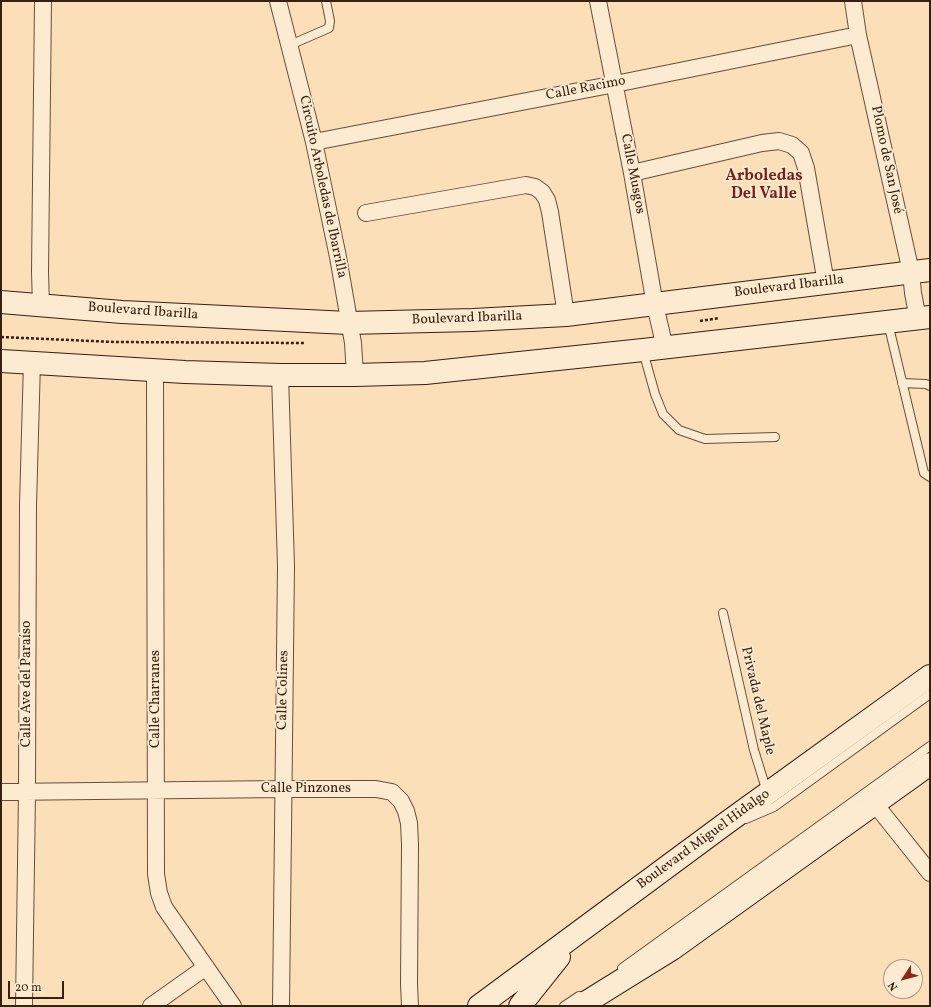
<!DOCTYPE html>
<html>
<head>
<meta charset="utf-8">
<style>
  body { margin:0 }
  #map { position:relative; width:931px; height:1007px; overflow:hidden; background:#fadfb8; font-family:Vollkorn,serif }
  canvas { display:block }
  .frame { position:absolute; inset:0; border:2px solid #391f10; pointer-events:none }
  .north { position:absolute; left:883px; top:959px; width:40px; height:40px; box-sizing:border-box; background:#fcead1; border:1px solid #ae9984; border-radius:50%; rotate:234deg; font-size:11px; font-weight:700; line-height:16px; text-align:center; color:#391f10 }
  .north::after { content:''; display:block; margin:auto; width:14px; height:18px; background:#8f2418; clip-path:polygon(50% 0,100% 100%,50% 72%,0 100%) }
  .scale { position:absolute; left:8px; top:981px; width:56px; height:18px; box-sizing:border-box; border:2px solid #391f10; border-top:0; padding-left:5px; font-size:12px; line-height:14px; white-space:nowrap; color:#391f10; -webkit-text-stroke:3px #fcead1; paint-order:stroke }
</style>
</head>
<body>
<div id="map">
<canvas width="931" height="1007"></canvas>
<div class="frame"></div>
<div class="north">N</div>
<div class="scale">20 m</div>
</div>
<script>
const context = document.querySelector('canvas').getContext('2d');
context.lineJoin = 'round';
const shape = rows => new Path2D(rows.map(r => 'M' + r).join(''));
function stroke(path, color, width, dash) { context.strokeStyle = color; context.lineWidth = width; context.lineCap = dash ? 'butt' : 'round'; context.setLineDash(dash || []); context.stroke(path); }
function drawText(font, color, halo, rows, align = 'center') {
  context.font = font + ' Vollkorn,serif'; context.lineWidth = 3.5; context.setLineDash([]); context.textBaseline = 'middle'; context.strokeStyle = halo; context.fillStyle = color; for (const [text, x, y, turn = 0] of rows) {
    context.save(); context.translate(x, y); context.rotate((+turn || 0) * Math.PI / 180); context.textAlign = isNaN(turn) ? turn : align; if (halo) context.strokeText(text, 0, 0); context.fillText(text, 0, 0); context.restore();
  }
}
const service = shape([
  [290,45,329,28,330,21,326,1],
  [888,323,924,473,930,477],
  [643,351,655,394,663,414,679,430,705,439,775,437],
  [902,383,926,384,930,386],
  [723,613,754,750,767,792],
  [746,819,774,807,930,694],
  [622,968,930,746],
  [564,1006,579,996]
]);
const minor = shape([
  [278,1,314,142,338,257,353,343,355,375],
  [598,1,632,173,655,305,665,348],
  [853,1,858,35,911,272,913,293,918,319],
  [314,142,615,84,858,35],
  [632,173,762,143,779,141,792,145,801,153,806,168,826,283],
  [366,213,526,185,535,187,542,192,547,200,550,212,566,315],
  [41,305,40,272,43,1],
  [155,369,156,874,159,893,164,907,233,1006],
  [280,375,286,566,281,1006],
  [1,792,283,789,376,789,392,792,401,801,406,811,409,823,410,844,409,984,410,1006],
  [875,804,930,873],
  [24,1006,27,792,28,505,32,362],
  [151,1006,206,967]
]);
const secondary = shape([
  [1,302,122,312,348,323,473,320,566,315,930,270],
  [1,361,185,372,280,375,355,375,425,373,643,350,930,317],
  [479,1006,725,824,930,676],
  [520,1006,559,957],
  [580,1006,672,949,930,764]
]);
stroke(service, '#694f3a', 10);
stroke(minor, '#694f3a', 18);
stroke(secondary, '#391f10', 24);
stroke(shape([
  [700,321,719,318],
  [1,337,114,342,304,343]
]), '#391f10', 2.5, [3, 2]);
stroke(service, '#fcead1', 8);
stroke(minor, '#fcead1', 16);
stroke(secondary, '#fcead1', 22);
drawText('14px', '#391f10', '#fcead1', [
  ["Calle Racimo",586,89,-11],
  ["Plomo de San José",886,160,78],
  ["Calle Musgos",632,174,79],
  ["Circuito Arboledas de Ibarrilla",322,187,78],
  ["Boulevard Ibarilla",789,287,-7],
  ["Boulevard Ibarilla",143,312,4],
  ["Boulevard Ibarilla",467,319,-2],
  ["Calle Ave del Paraíso",27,684,-90],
  ["Calle Colines",284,690,-89],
  ["Calle Charranes",156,699,-90],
  ["Privada del Maple",757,701,77],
  ["Calle Pinzones",306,789],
  ["Boulevard Miguel Hidalgo",704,840,-36]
]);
drawText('bold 16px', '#7a1f14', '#fcead1', [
  ["Arboledas",764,177],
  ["Del Valle",764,195]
]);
</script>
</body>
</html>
